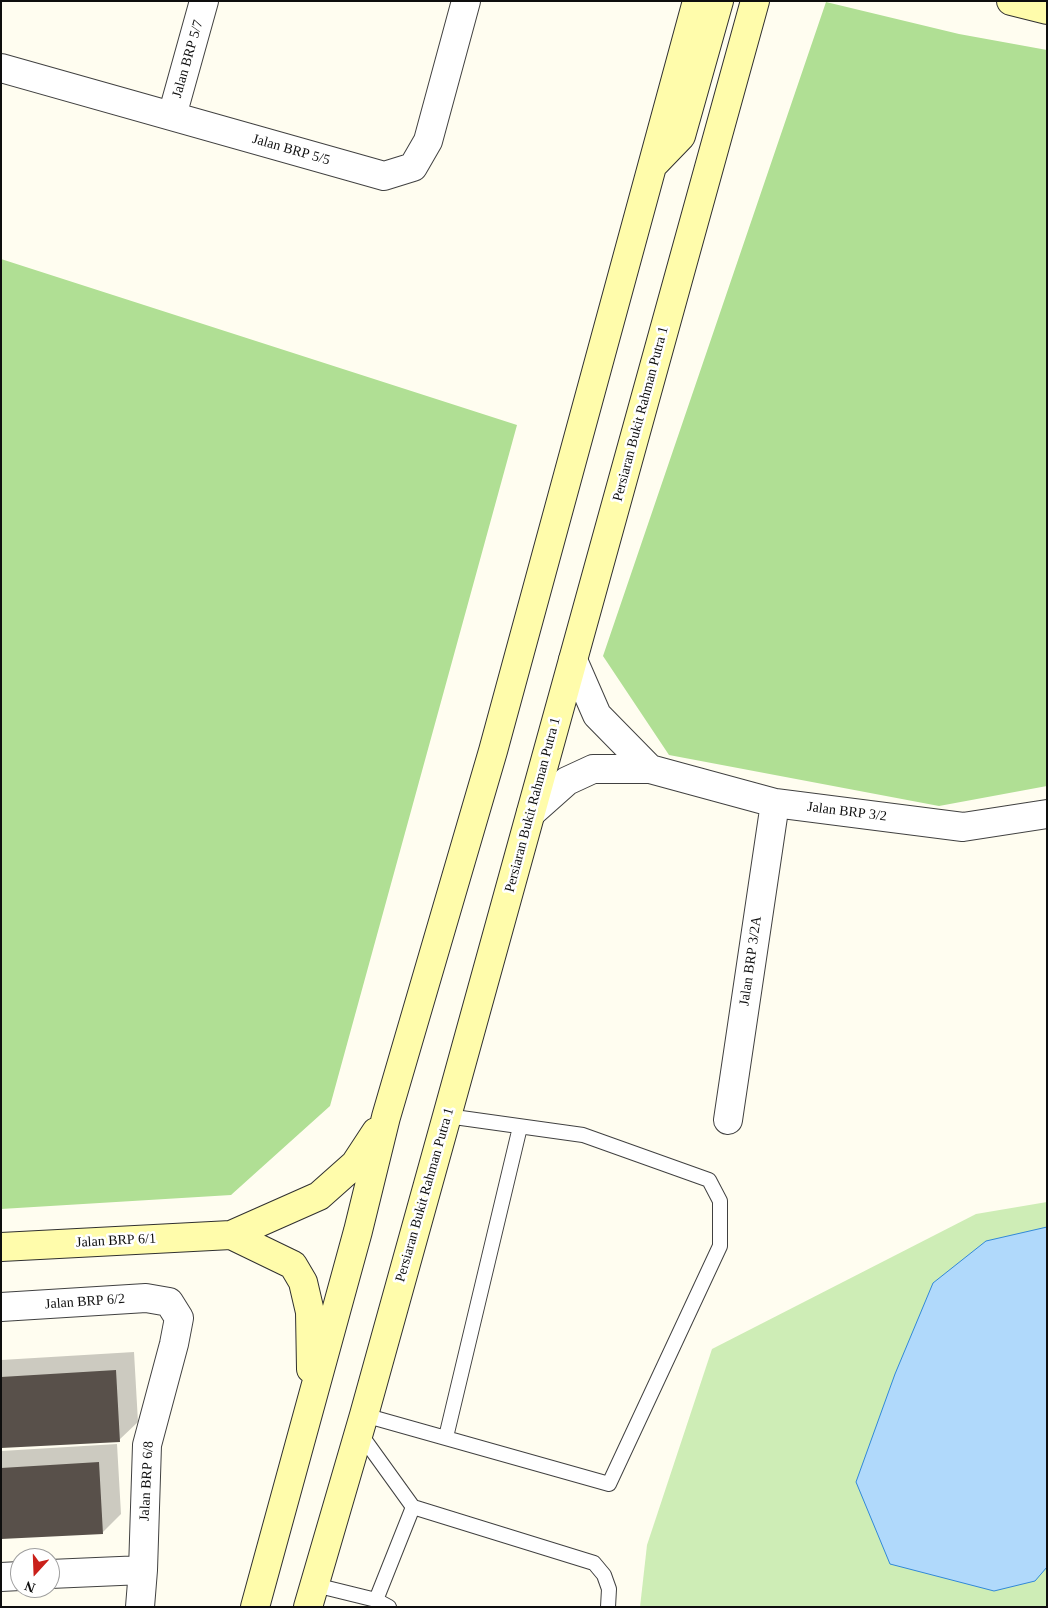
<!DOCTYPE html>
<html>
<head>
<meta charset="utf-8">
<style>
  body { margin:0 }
  #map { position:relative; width:1048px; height:1608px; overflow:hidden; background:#fffdf0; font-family:"Times New Roman",serif }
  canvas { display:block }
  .frame { position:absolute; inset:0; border:2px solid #0e0e0e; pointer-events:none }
  .north { position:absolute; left:10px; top:1548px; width:50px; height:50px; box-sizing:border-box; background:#fff; border:1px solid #9f9f9f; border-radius:50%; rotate:200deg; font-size:14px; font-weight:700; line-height:20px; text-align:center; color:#0e0e0e }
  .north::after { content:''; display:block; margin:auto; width:18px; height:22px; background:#ca201a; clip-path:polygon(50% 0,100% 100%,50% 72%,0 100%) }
</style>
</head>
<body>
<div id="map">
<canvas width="1048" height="1608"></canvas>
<div class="frame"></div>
<div class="north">N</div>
</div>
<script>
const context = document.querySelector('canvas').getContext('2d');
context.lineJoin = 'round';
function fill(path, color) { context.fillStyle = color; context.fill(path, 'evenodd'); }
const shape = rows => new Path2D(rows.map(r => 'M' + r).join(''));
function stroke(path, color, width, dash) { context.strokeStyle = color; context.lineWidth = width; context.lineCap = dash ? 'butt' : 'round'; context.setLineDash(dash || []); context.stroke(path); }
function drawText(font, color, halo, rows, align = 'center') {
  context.font = font + ' "Times New Roman",serif'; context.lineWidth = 5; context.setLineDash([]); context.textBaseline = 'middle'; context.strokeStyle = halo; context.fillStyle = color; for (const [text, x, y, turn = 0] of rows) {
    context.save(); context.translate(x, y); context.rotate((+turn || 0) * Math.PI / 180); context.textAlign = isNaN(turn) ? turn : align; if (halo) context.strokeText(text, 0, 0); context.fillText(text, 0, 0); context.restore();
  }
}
fill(shape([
  [1047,1202,1047,1607,640,1607,647,1545,712,1349,976,1214]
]), '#ceedb6');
fill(shape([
  [826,2,959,34,1047,50,1047,786,939,806,669,755,603,656],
  [1,259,517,425,330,1106,231,1195,1,1209]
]), '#b0df94');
const water = shape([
  [1047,1227,1047,1567,1035,1581,994,1591,890,1564,856,1482,895,1374,933,1283,986,1241,1047,1227]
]);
fill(water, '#b0d9fb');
stroke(water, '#3188d8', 1);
fill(shape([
  [134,1352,138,1422,119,1440,1,1447,1,1360],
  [117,1444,121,1514,103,1532,1,1538,1,1451]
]), '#0003');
fill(shape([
  [116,1370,120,1442,1,1448,1,1377],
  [99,1462,103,1534,1,1539,1,1468]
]), '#58504a');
const lane = shape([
  [364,1415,609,1484,720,1246,720,1201,709,1180,583,1135,447,1116],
  [359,1432,413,1507,594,1563,604,1575,609,1589,608,1607],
  [446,1437,520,1127],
  [315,1585,376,1600,389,1607],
  [376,1600,413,1507]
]);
const street = shape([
  [1,68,384,176,413,167,428,141,466,1],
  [172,116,204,1],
  [573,660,597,715,650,769],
  [531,813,567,781,593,769,650,769,775,803,963,827,1047,814],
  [728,1120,775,803],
  [1,1307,146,1298,169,1302,179,1318,174,1344,147,1445,143,1570,140,1607],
  [50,1574,143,1570],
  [1,1577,20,1576]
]);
const secondary = shape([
  [1011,1,1047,10],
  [653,165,681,136,719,1],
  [231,1235,293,1265,303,1282,310,1312,311,1369],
  [1,1247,231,1235,319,1196,355,1164,376,1132],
  [255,1607,358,1231,386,1117,493,751,697,1],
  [308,1607,364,1415,447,1116,755,1]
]);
stroke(lane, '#414141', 16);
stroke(street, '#414141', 30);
stroke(secondary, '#303030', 30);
stroke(lane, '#fff', 14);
stroke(street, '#fff', 28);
stroke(secondary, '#fffcab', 28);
drawText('14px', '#0e0e0e', '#fff', [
  ["Jalan BRP 5/7",188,59,-74],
  ["Jalan BRP 5/5",291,150,16],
  ["Persiaran Bukit Rahman Putra 1",641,414,-75],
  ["Persiaran Bukit Rahman Putra 1",533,805,-75],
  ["Jalan BRP 3/2",847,812,7],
  ["Jalan BRP 3/2A",751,961,-82],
  ["Persiaran Bukit Rahman Putra 1",425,1195,-74],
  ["Jalan BRP 6/1",116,1241,-3],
  ["Jalan BRP 6/2",85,1302,-4],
  ["Jalan BRP 6/8",147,1481,-87]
]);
</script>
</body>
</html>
